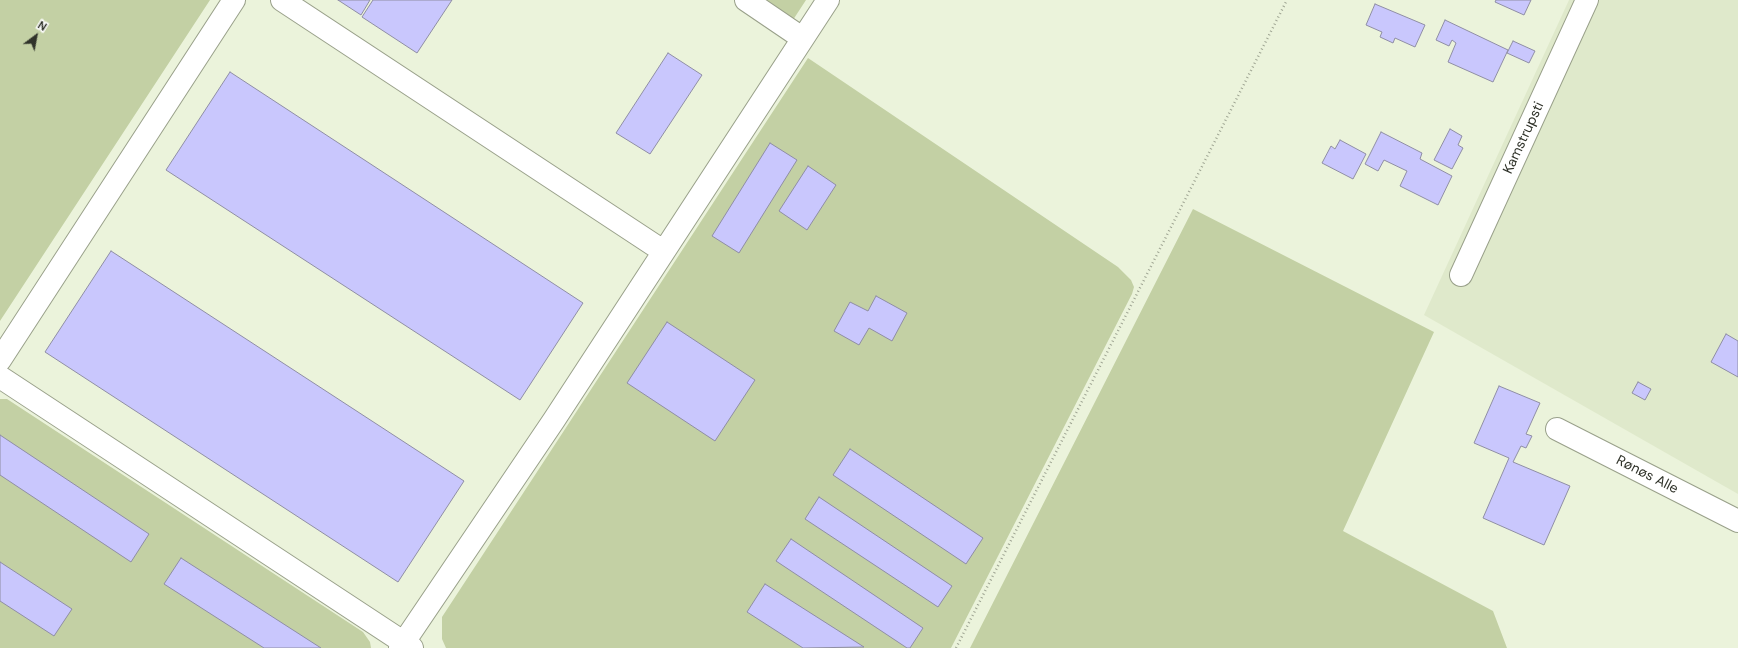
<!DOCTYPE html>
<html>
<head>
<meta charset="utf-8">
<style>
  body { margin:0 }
  #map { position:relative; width:1738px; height:648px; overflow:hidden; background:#ebf3db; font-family:"DM Sans",sans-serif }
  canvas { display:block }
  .north { position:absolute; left:16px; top:16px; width:40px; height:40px; -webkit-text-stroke:3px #fff; paint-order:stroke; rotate:32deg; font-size:11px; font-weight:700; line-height:16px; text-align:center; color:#30332a }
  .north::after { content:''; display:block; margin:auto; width:14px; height:18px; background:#30332a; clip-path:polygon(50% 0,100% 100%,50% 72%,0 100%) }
</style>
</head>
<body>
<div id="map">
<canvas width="1738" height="648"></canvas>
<div class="north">N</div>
</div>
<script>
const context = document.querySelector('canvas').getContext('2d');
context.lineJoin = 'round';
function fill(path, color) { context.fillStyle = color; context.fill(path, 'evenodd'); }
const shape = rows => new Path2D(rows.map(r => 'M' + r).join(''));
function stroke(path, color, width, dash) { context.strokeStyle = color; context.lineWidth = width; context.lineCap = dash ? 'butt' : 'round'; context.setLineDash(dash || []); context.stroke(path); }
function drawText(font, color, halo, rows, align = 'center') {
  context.font = font + ' "DM Sans",sans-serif'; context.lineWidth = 3; context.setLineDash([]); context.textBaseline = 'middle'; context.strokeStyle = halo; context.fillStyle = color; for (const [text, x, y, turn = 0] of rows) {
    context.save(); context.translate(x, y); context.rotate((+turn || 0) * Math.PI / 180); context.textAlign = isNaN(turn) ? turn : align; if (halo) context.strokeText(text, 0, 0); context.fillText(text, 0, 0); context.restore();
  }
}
fill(shape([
  [1569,0,1738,0,1738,494,1424,315]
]), '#dfe9cb');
fill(shape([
  [0,0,210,0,0,321],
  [757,0,806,0,791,23],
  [808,58,1118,267,1131,280,1134,287,1132,294,951,648,446,648,442,639,442,617],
  [1193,209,1434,332,1343,531,1493,611,1507,648,970,648],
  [0,399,7,399,363,632,370,642,371,648,0,648]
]), '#c3d0a4');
const building = shape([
  [338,0,370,0,361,15,338,0],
  [373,0,452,0,417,53,362,17,373,0],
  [1496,0,1531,0,1524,15,1495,2,1496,0],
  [1375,4,1425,25,1415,47,1395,38,1393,43,1380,37,1382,32,1366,25,1375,4],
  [1445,20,1508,50,1493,82,1448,62,1456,43,1452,40,1449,46,1436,40,1445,20],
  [1513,41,1535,51,1529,63,1507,53,1513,41],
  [668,53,702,75,650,154,616,133,668,53],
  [230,72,583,303,520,400,166,170,230,72],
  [1450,129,1462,136,1458,145,1463,148,1452,169,1434,160,1450,129],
  [1381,132,1422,153,1420,159,1452,176,1438,205,1400,186,1407,171,1384,160,1378,171,1365,164,1381,132],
  [1340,140,1366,154,1353,179,1322,163,1331,146,1335,149,1340,140],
  [770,143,797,160,739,253,712,236,770,143],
  [808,166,836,185,807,230,779,211,808,166],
  [111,251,464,481,398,582,45,352,111,251],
  [876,296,907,313,892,341,869,328,859,345,834,331,850,302,868,311,876,296],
  [667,322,755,380,715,441,627,383,667,322],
  [1726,334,1738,341,1738,377,1711,362,1726,334],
  [1638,382,1651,389,1645,400,1632,393,1638,382],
  [1499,386,1540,403,1526,434,1532,436,1526,448,1521,446,1513,462,1570,486,1544,545,1483,518,1509,458,1474,443,1499,386],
  [0,435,149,534,131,562,0,475,0,435],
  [850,449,983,538,966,564,833,475,850,449],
  [819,497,952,586,938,607,805,519,819,497],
  [791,539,923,628,910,648,907,648,776,561,791,539],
  [181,558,321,648,264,648,164,584,181,558],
  [0,562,72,609,54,636,0,601,0,562],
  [765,584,864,647,803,648,747,612,765,584]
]);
fill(building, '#c9c7fd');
stroke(building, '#8f8ea4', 1);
const minor = shape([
  [282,0,663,251],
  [746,0,802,38],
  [1461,275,1587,0],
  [0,360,234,0],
  [0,377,412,648],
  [1557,429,1738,521],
  [400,648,554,420,828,0]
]);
stroke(minor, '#99a08a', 24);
stroke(shape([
  [956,648,1287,0]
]), '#9ea492', 2.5, [1, 3]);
stroke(minor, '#fff', 22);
drawText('14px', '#30332a', '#fff', [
  ["Kamstrupsti",1524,138,-65],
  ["Rønøs Alle",1647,475,27]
]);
</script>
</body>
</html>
